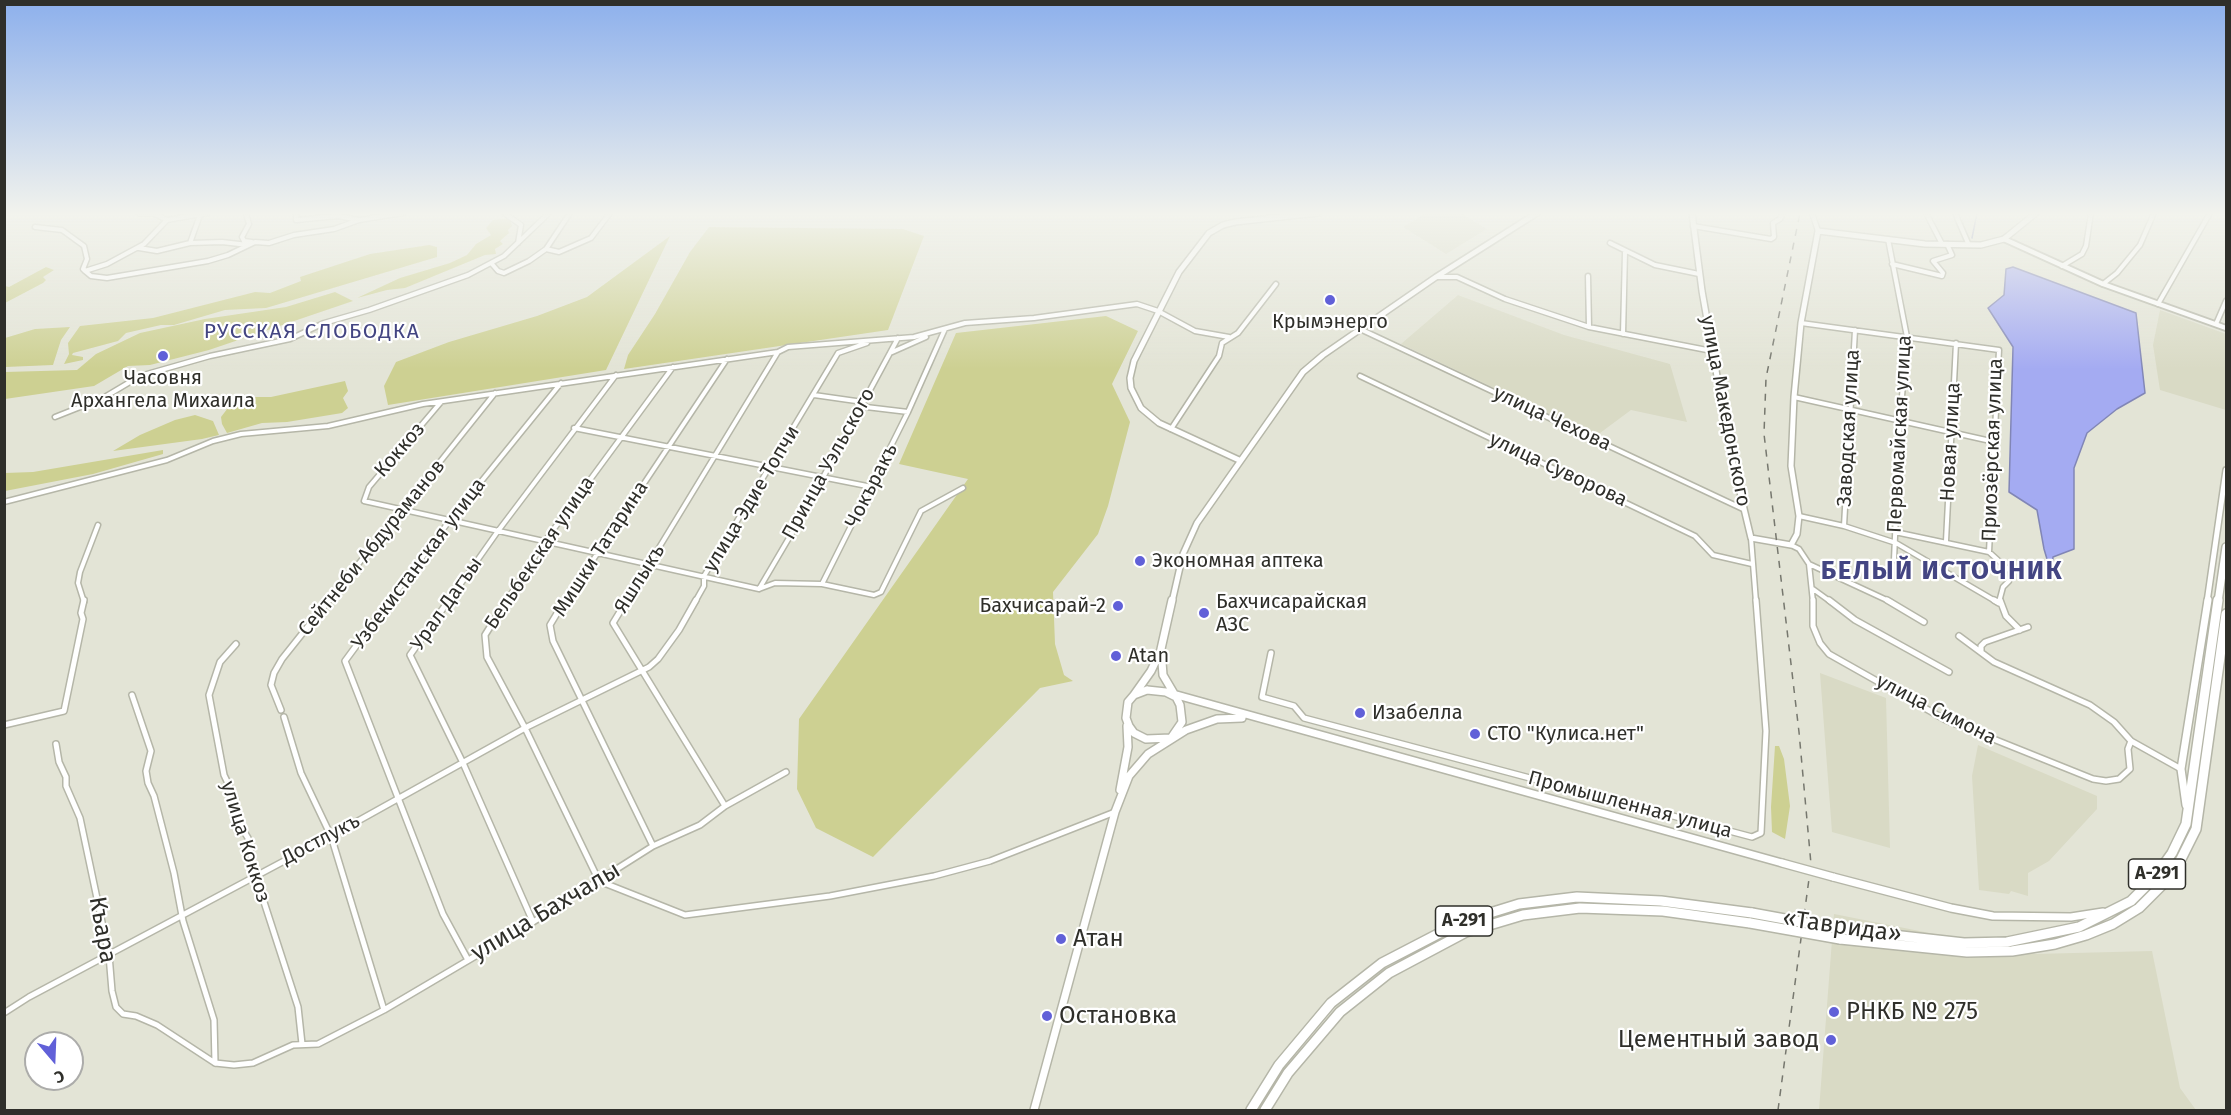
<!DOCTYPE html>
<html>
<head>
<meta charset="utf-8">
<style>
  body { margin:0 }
  #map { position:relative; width:2231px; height:1115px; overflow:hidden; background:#e3e4d6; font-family:"Fira Sans",sans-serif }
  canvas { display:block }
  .frame { position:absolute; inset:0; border:6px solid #2f2f2a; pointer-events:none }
  .north { position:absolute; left:24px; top:1031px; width:60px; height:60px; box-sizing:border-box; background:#fff; border:2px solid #acacaa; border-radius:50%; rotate:161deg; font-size:16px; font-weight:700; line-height:24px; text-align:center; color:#2f2f2a }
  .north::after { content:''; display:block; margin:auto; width:21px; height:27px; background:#6160d8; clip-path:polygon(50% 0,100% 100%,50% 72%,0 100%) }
</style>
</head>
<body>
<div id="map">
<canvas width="2231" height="1115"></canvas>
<div class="frame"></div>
<div class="north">С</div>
</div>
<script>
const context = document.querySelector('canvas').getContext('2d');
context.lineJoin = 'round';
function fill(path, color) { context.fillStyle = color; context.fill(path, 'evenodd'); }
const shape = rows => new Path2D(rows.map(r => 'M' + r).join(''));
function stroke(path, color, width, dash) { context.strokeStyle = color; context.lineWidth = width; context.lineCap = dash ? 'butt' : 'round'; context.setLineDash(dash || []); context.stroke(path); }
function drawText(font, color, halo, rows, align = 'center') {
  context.font = font + ' "Fira Sans",sans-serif'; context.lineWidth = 4.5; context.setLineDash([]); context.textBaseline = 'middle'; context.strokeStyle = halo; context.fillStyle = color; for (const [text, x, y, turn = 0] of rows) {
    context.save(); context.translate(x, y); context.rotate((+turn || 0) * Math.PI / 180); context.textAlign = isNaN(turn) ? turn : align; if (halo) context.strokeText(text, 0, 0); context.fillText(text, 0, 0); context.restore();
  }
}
fill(shape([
  [1426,213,1461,213,1487,229,1446,254,1403,227],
  [1458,295,1564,335,1670,364,1687,422,1631,410,1596,436,1401,344],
  [2160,310,2226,334,2226,410,2160,390,2153,345],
  [1820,673,1886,698,1890,848,1832,832],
  [1978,745,2097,796,2097,809,2049,861,2028,873,2028,896,2011,891,2009,894,1979,890,1972,776],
  [1834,914,2035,954,2152,951,2180,1088,2196,1110,1819,1110]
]), '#d9dac5');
fill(shape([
  [510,218,512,226,508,230,509,233,500,241,503,244,495,249,496,254,485,255,405,288,387,290,357,298,400,278,450,263,467,255,476,244,491,235,486,228,493,220],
  [709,227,903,229,924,236,888,330,624,369,628,355,655,314,690,252],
  [670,236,606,370,388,405,384,386,396,362,449,342,537,316,587,297],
  [429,245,437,247,437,257,266,308,225,310,174,325,161,325,126,333,118,341,73,353,72,355,83,357,83,360,64,364,69,354,68,343,80,326,153,318,255,292,270,293,301,281,300,277,370,254],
  [46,267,54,270,43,277,46,280,43,283,5,303,5,286,9,287],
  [335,292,353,301,209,350,150,365,128,366,94,386,5,399,5,372,77,370,96,354,140,333,205,319,286,307],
  [1106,316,1138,331,1112,384,1130,422,1108,506,1098,534,1053,592,1055,644,1064,675,1073,681,1040,688,873,857,816,828,797,789,799,719,968,479,899,464,956,333],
  [70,327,61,340,53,365,5,367,5,338,35,329],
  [345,381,348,391,343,398,348,408,342,413,287,422,262,423,227,433,222,424,221,417,231,404,253,397,271,397],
  [195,415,213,421,219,435,202,439,113,451,140,435,175,420],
  [163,450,163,454,93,474,5,491,5,473,33,472],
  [1775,746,1779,746,1784,759,1790,806,1785,839,1772,832,1771,807]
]), '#cdd092');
const water = shape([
  [2013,267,2136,313,2145,393,2117,409,2087,433,2074,468,2074,549,2053,557,2052,576,2044,549,2037,510,2009,492,2013,347,1988,308,2004,295,2006,269,2013,267]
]);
fill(water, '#a4abf2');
stroke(water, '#8186b6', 1.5);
stroke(shape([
  [1972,238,1977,213]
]), '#8186b6', 1.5);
const minorFar1 = shape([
  [246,213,249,224,242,237,244,241,252,242],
  [296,213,296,220,338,216,359,220],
  [504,213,521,225,518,243],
  [1812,213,1818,231],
  [1926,213,1942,244],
  [1955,213,1968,243],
  [167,220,207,213],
  [1693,226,1771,239,1774,237,1773,223,1780,219,1783,213],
  [35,227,62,230,84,246,87,259,83,269,85,271],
  [1888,239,1907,337,1900,420,1894,560],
  [190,243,200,215],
  [1610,243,1655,265,1699,274],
  [139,248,157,251,190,243,222,242,248,245],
  [546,249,559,252,591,238,610,213],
  [492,264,498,271,504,273,529,261,546,249,570,213],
  [1892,264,1942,276,1943,273,1933,261,1952,255,1947,244],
  [2062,266,2082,254,2086,246,2091,213],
  [85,271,91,276,107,278,208,261,228,255,255,242,269,243,294,235,334,229,359,220,403,213],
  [85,271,107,264,144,244,167,220,155,214],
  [1588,276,1589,327],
  [1436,277,1457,277,1505,299,1589,327,1712,351],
  [2103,284,2117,273,2140,245,2154,213],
  [2158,304,2210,213],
  [1801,323,1999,350,1989,552],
  [2216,324,2226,301],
  [1360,329,1743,509],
  [1623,334,1625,252],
  [890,353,926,337],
  [1360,376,1695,536,1713,555,1752,564],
  [814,395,863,402,866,407,908,412],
  [1794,397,1995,442],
  [441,402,369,487,364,501,759,589],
  [55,417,103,398,140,376,210,356,290,339,324,323,369,310,468,275,504,256,549,213],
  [574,428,872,487],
  [1171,429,1219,356,1222,343,1238,333,1276,284],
  [4,502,167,460,213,441,241,434,328,426,423,404,778,352,788,347,914,337,965,323,1034,318,1137,304,1158,311,1195,331,1229,337],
  [1799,516,1844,526,1896,543,1997,602],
  [1844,526,1855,330],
  [1895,532,1989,552,2010,571,2009,581,2003,587,1999,602],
  [1751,538,1756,602],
  [1946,541,1956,343],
  [1791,545,1799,549,1809,564,1813,602],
  [1809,564,1891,602],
  [822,584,874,595,881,592,921,511,963,488],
  [759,589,775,583,822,584,908,412,945,329],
  [759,589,806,509,898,338],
  [1813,589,1831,602],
  [84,602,78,583,80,572,98,525],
  [328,602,495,393],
  [389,602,450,520,561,383],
  [448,602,498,531,616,375],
  [506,602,545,541,673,367],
  [565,602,727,359],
  [626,602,778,352],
  [695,602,704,586,704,576,838,353,867,343]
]);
const minor = shape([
  [390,600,345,661,443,914,468,960],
  [449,600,410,655,463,763,533,922],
  [507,600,485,635,487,657,525,728,599,881,685,915,830,896,934,876,990,861,1115,812],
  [565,600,550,625,553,641,653,846],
  [627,600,613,623,725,806],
  [1813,600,1813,626,1820,643,1829,654,1946,720,2093,779,2106,781,2119,779,2130,769,2128,749,2131,741],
  [1829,600,1855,620,1949,672],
  [1887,600,1924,622],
  [1994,600,1999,603],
  [2000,600,2006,616,2020,630],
  [1959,636,1994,662,2090,705,2114,722,2131,741,2181,769],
  [236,644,220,662,209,695,224,775,235,798,238,822,248,838,253,868,298,1007,302,1044],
  [1981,651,1981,646,1985,642,2028,627],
  [1271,653,1262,697,1294,706,1304,718,1752,837,1761,833,1766,731,1756,600],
  [132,695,151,751,146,771,148,783,154,796,174,873,183,921,214,1020,215,1063,234,1065,253,1063,293,1045,318,1044,384,1010,533,922,653,846,700,825,725,806,786,772],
  [281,710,271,685,274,673,282,659,329,600],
  [284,717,301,773,331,836,384,1010],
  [4,725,64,711,83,619,81,613,84,600],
  [56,744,59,762,66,777,66,786,80,818,109,955,112,991,116,1007,123,1014,136,1016,157,1025,215,1063],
  [4,1013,29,997,331,836,525,728,649,667,658,659,679,630,696,600]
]);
const tertiary = shape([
  [2004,239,2103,284,2226,328]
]);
const secondaryFar1 = shape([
  [139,213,159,213],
  [1692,213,1702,291,1730,450,1751,538,1791,545,1797,534,1799,516,1791,466,1794,397,1801,323,1818,231,1925,244,1981,245,2004,239,2036,213],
  [1239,460,1159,423,1141,408,1131,388,1130,378,1134,361,1179,272,1209,233,1223,225,1235,222,1318,213],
  [1172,602,1183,554,1197,523,1303,372,1323,355,1436,277,1537,213],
  [2207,602,2226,470]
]);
const secondary = shape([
  [1172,600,1161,649,1163,675,1176,697],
  [1147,690,1166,692,1176,697,1180,705,1182,722,1171,738,1146,739,1134,733,1129,726,1126,718,1128,702,1134,695,1147,690],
  [1166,692,1782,863],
  [1134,695,1151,671,1160,652],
  [1120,790,1128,747,1127,726],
  [2186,805,2181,769,2208,600],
  [1833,877,1951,908,1993,916,2071,917,2103,912],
  [1034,1110,1115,812,1129,776,1148,754,1186,730,1217,719,1242,718]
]);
const trunkFar1 = shape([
  [2218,602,2226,547]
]);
const trunk = shape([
  [1839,929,1964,943,2007,942,2079,927,2131,901,2155,877,2172,853,2186,824,2218,600],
  [1840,939,1967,952,2012,951,2055,944,2086,935,2113,924,2139,908,2164,883,2181,859,2196,829,2226,614],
  [1251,1110,1279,1065,1331,1003,1382,963,1461,922,1519,904,1577,897,1661,901,1752,913],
  [1265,1110,1288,1073,1340,1012,1389,973,1466,932,1523,915,1580,908,1663,911,1750,923]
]);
stroke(minorFar1, '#b5b6a8', 7);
stroke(minor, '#b5b6a8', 8);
stroke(tertiary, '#b5b6a8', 8);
stroke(secondaryFar1, '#b5b6a8', 8);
stroke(secondary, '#b5b6a8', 10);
stroke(trunkFar1, '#b5b6a8', 10);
stroke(trunk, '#b5b6a8', 12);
stroke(minorFar1, '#fff', 4);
stroke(minor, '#fff', 5);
stroke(tertiary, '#fff', 4.5);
stroke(secondaryFar1, '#fff', 5);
stroke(secondary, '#fff', 7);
stroke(trunkFar1, '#fff', 7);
stroke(trunk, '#fff', 9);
stroke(shape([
  [1778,1110,1811,864,1799,732,1764,434,1766,378,1800,213]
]), '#76776e', 1.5, [7, 7]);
const secondaryBridge = shape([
  [1782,863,1833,877]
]);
const trunkBridge = shape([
  [1752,913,1839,929],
  [1750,923,1840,939]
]);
stroke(secondaryBridge, '#b5b6a8', 10, []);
stroke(trunkBridge, '#b5b6a8', 12, []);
stroke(secondaryBridge, '#fff', 7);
stroke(trunkBridge, '#fff', 9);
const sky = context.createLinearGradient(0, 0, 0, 369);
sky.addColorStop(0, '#8db0ec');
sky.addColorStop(0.58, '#f2f3ed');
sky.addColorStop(1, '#f2f3ed00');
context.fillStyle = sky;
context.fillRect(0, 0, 2231, 369);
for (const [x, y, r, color] of [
  [1330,300,6,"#6160d8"],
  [163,356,6,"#6160d8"],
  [1140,561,6,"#6160d8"],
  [1118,606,6,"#6160d8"],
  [1204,613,6,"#6160d8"],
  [1116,656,6,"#6160d8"],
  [1360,713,6,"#6160d8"],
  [1475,734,6,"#6160d8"],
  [1061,939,6,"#6160d8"],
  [1834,1012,6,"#6160d8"],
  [1047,1016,6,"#6160d8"],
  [1831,1040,6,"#6160d8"]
]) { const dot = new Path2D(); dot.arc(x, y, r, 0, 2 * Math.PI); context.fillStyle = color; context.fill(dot); stroke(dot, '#fff', 2); }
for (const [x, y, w] of [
  [2157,874,57],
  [1464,921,57]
]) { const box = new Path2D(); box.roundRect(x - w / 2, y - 15, w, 30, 4.5); context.fillStyle = '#fff'; context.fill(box); stroke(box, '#2f2f2a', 1.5); }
drawText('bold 18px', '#2f2f2a', null, [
  ["А-291",2157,874],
  ["А-291",1464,921]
]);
drawText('20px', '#2f2f2a', '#fff', [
  ["Крымэнерго",1330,322,"center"],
  ["Часовня",163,378,"center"],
  ["Архангела Михаила",163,401,"center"],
  ["Экономная аптека",1152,561],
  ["Бахчисарайская",1216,602],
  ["АЗС",1216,625],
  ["Бахчисарай-2",1106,606,"right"],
  ["Atan",1128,656],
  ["Изабелла",1372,713],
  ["СТО \"Кулиса.нет\"",1487,734]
], 'left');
drawText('20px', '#2f2f2a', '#fff', [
  ["улица Македонского",1725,411,79],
  ["улица Чехова",1552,419,25],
  ["Заводская улица",1849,428,-87],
  ["Первомайская улица",1900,434,-87],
  ["Новая улица",1951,442,-87],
  ["Коккоз",400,450,-49],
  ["Приозёрская улица",1993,450,-88],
  ["Принца Уэльского",829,464,-61],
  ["улица Суворова",1558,470,25],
  ["Чокъракъ",872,486,-63],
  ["улица Эдие Топчи",752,499,-59],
  ["Сейтнеби Абдураманов",372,548,-51],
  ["Мишки Татарина",601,549,-57],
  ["Бельбекская улица",540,553,-56],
  ["Узбекистанская улица",419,564,-53],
  ["Яшлыкъ",640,579,-58],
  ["Урал Дагъы",447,604,-55],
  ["улица Симона",1936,710,27],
  ["Промышленная улица",1630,805,15],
  ["Достлукъ",321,840,-28],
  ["улица Коккоз",245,842,73]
]);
context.letterSpacing = '1.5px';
drawText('21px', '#434582', '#fff', [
  ["РУССКАЯ СЛОБОДКА",312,332]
]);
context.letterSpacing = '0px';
drawText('24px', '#2f2f2a', '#fff', [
  ["улица Бахчалы",546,912,-31],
  ["«Таврида»",1842,927,8],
  ["Къара",102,930,80]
]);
drawText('24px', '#2f2f2a', '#fff', [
  ["Атан",1073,939],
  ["РНКБ № 275",1846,1012],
  ["Остановка",1059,1016],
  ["Цементный завод",1819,1040,"right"]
], 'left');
context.letterSpacing = '1.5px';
drawText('bold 26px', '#434582', '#fff', [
  ["БЕЛЫЙ ИСТОЧНИК",1942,572]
]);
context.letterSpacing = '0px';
</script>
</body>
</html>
